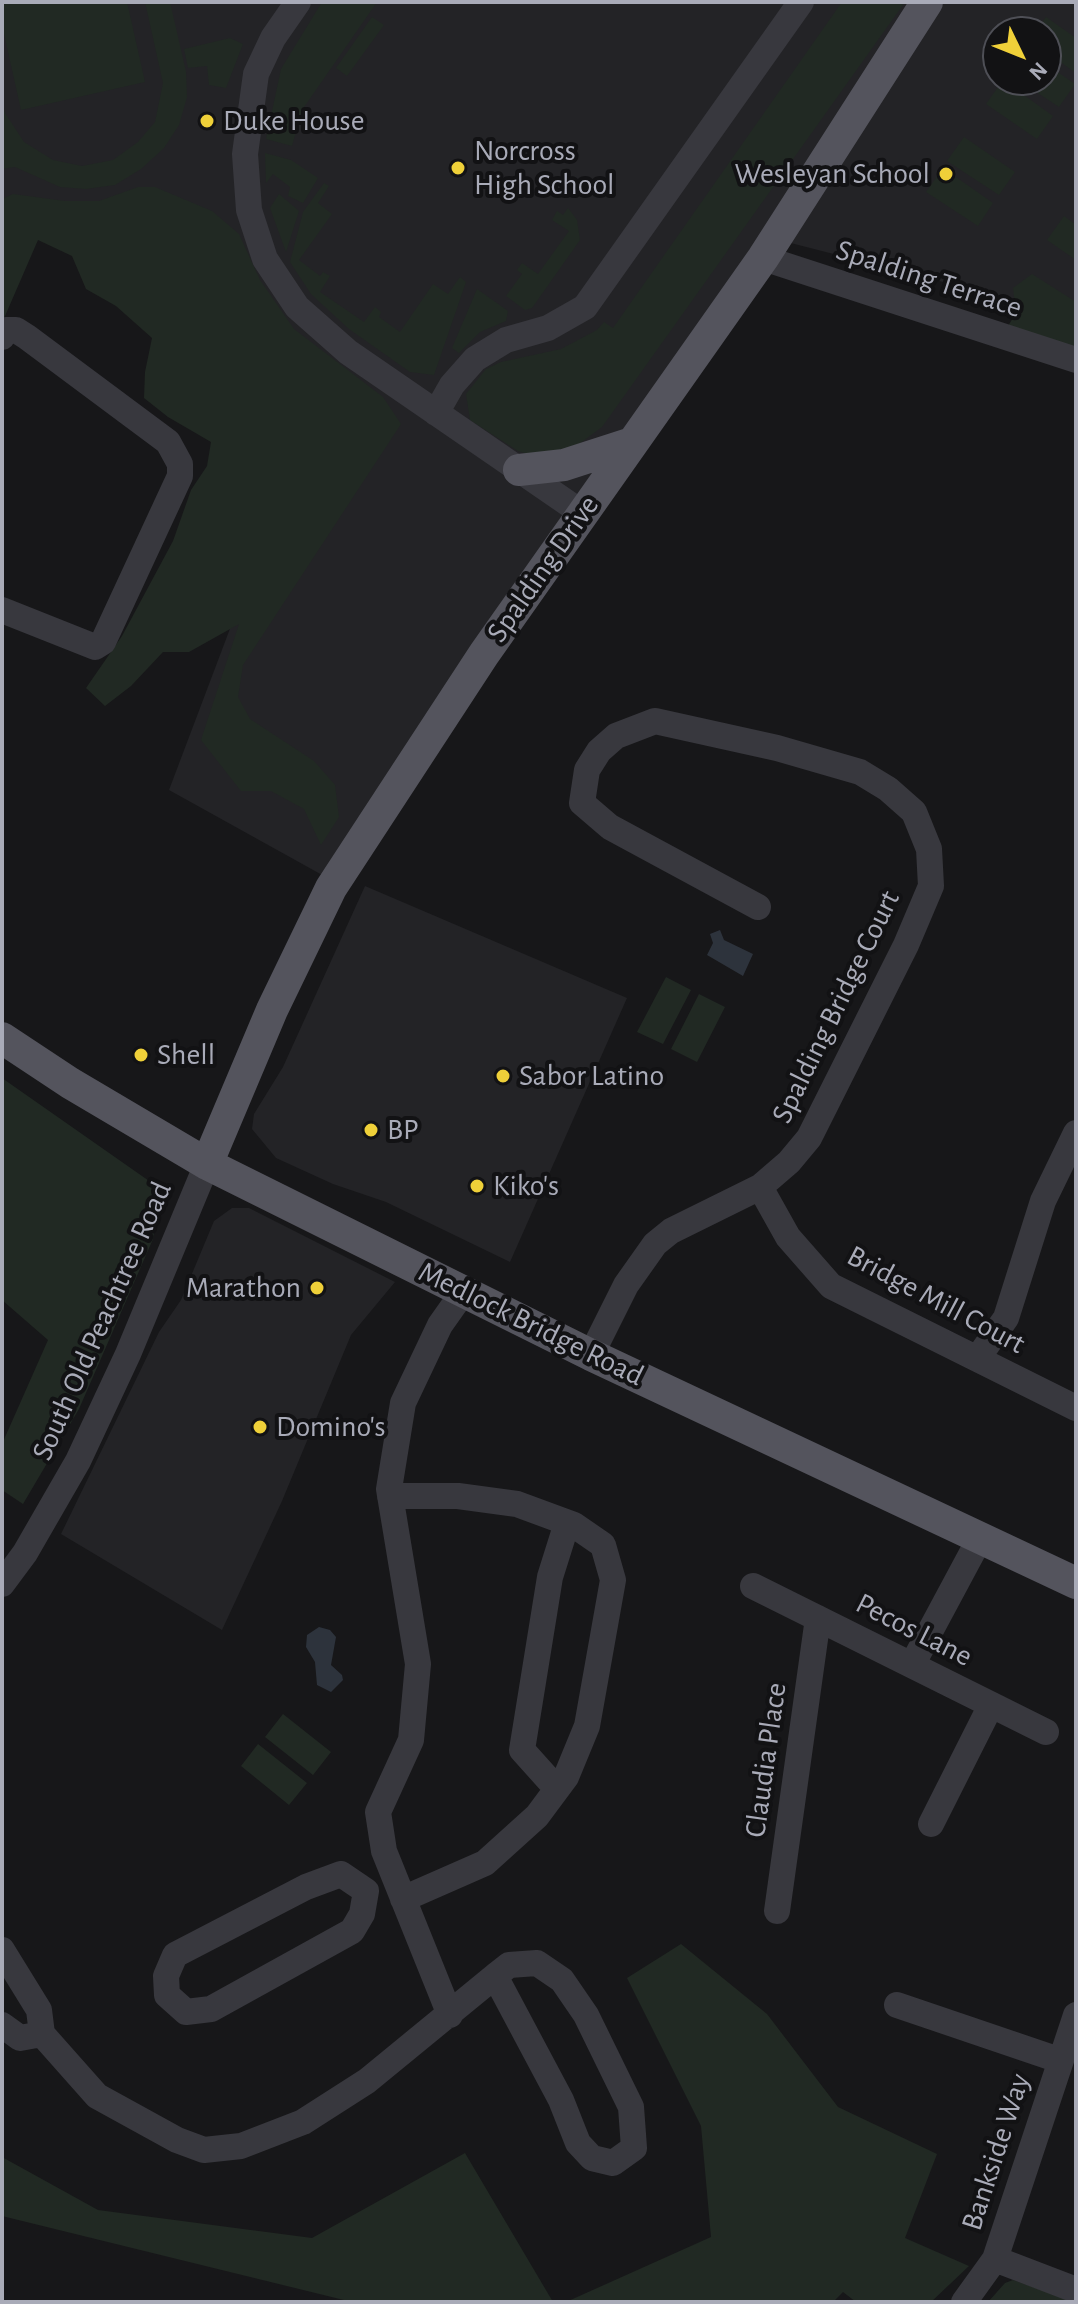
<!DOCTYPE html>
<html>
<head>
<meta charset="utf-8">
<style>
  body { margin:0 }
  #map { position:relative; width:1078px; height:2304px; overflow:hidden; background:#171719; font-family:"Alegreya Sans",sans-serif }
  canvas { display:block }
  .frame { position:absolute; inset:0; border:4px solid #a9abb8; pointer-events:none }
  .north { position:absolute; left:982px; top:16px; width:80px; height:80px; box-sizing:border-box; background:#121214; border:2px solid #4e4f56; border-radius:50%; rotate:133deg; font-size:22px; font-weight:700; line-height:32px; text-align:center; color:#a9abb8 }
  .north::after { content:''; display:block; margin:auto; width:28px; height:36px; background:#efd039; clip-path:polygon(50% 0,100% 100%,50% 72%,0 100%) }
</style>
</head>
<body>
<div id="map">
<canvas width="1078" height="2304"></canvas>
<div class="frame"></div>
<div class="north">N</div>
</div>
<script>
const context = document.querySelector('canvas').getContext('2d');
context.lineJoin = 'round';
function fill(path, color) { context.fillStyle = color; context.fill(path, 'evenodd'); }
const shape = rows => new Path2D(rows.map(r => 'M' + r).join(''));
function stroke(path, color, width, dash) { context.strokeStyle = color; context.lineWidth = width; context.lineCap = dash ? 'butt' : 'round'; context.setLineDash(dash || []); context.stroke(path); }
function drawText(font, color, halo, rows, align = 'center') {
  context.font = font + ' "Alegreya Sans",sans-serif'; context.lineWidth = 8; context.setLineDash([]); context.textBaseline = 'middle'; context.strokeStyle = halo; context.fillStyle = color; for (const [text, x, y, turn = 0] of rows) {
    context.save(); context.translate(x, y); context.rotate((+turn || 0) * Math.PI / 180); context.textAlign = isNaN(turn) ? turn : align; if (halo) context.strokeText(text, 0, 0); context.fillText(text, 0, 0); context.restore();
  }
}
fill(shape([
  [2,2,1076,2,1076,316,775,239,333,881,169,790,265,536,331,415,2,206],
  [998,32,1046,32,1046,80,998,80],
  [365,886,627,998,510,1262,386,1202,333,1184,276,1158,252,1129,254,1114,283,1067],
  [232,1208,249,1208,395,1282,351,1335,282,1501,222,1630,61,1534,159,1332,181,1300,214,1221]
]), '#232326');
fill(shape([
  [2,2,127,2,145,82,21,110,2,25],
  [145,2,170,2,186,72,187,97,179,125,164,148,141,169,115,185,86,189,60,187,15,167,2,169,2,100,5,113,24,142,53,160,82,166,113,160,138,142,155,122,163,83],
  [322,2,377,2,302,110,292,146,266,139,281,69],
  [842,2,905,2,602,427,575,447,534,456,518,451,470,420,466,394,486,369,501,362,561,349,597,330,604,322,613,328],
  [372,17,384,25,347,76,336,68],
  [1046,17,1076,38,1076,73,1046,52,1046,32,1035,32],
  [230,38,243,44,226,88,209,85,207,66,188,68,184,49],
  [1046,64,1075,84,1059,107,1018,80,1046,80],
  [1003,80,1053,116,1037,139,986,104],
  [964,137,1015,172,999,195,947,161],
  [265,153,291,160,318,178,303,203,288,196,290,187,273,174,266,183],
  [943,168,993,203,978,226,926,192],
  [324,183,329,186,318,203,332,214,299,260,320,276,323,272,330,276,320,292,364,322,375,307,381,312,379,317,400,332,433,284,448,294,460,277,466,282,434,375,410,372,349,329,311,294,290,262,303,212],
  [138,187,155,187,212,211,239,234,260,280,294,329,383,397,401,424,243,665,238,697,250,719,314,761,335,785,339,817,321,845,304,809,271,791,241,791,201,740,239,624,189,652,163,652,131,686,105,706,86,688,122,636,173,541,191,490,207,466,211,442,168,417,144,398,145,372,152,338,116,306,86,289,72,256,38,240,2,323,2,199,13,194,65,201,99,201],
  [279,194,299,211,286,252,270,208],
  [568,208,577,220,580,240,532,308,525,310,506,296,522,274,517,270,522,263,538,274,569,231,552,220,557,211,563,215],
  [1064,216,1076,225,1076,260,1047,240],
  [1032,274,1076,302,1076,352,1008,326,1016,313,1013,288],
  [477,289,508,311,506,321,480,332,459,353,452,348],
  [666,977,691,990,663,1044,637,1032],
  [699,994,725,1007,697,1062,671,1049],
  [2,1078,162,1190,153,1239,79,1409,23,1504,2,1490,2,1444,48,1340,2,1300],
  [283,1714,331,1752,313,1775,265,1737],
  [258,1744,307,1783,289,1805,241,1766],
  [681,1944,767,2014,838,2107,937,2154,905,2238,969,2266,931,2302,856,2302,843,2292,833,2302,566,2302,711,2237,701,2126,627,1978],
  [465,2153,553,2302,352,2302,2,2216,2,2157,98,2210,312,2238],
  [1013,2280,1076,2302,988,2302,1005,2283]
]), '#212923');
fill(shape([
  [720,930,724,940,753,954,743,976,707,955,713,943,710,934],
  [319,1627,330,1630,336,1637,331,1665,342,1675,343,1680,331,1692,317,1685,315,1662,306,1647,307,1635]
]), '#2d333c');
stroke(shape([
  [298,2,273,38,256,74,245,154,249,210,265,259,297,307,348,352,582,513],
  [763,258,1076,360],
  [2,337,6,330,16,330,27,337,168,442,180,464,180,476,103,642,95,647,2,610],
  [436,413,452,385,475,359,506,340,548,328,585,307,801,2],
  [760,1187,788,1237,831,1286,1076,1408],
  [591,1355,626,1285,655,1244,671,1231,760,1187,789,1162,809,1138,906,945,931,886,929,849,914,812,888,789,860,772,777,748,655,721,616,736,599,751,587,770,582,803,610,827,758,907],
  [977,1359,1006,1318,1043,1201,1076,1133],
  [390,1496,458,1496,517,1504,574,1525,603,1545,613,1580,587,1726,566,1777,537,1816,485,1863,403,1899],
  [2,1584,25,1553,78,1461,128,1354,207,1164],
  [753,1586,1046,1732],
  [912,1665,979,1540],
  [557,1789,522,1750,550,1577,567,1523],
  [931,1824,991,1705],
  [341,1874,366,1891,362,1914,352,1931,211,2009,186,2012,167,1995,166,1976,175,1955,306,1887,341,1874],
  [777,1911,818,1618],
  [2,1950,39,2010,42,2034,20,2038,2,2025],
  [537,1963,562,1980,586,2015,631,2107,634,2148,613,2163,592,2158,578,2143,561,2100,495,1976,509,1965,537,1963],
  [897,2005,1059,2060],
  [450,2015,384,1851,378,1812,411,1740,418,1664,389,1489,403,1403,440,1325,464,1291],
  [42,2034,97,2096,177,2140,204,2150,241,2146,303,2122,367,2081,495,1976],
  [995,2259,1076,2290],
  [964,2302,995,2259,1076,2015]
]), '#38383e', 26);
stroke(shape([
  [519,470,564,465,632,443],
  [2,1038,70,1083,207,1164,591,1355,1076,1583],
  [207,1164,272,1010,331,888,484,654,763,258,927,2]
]), '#54545d', 32);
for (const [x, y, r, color] of [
  [207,121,8,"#efd039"],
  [458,168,8,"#efd039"],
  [946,174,8,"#efd039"],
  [141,1055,8,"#efd039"],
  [503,1076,8,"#efd039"],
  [371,1130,8,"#efd039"],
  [477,1186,8,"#efd039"],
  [317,1288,8,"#efd039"],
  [260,1427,8,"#efd039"]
]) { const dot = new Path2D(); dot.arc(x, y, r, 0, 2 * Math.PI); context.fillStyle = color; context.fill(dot); stroke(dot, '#121214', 3); }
drawText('30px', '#a9abb8', '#121214', [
  ["Duke House",223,121],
  ["Norcross",474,151],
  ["High School",474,185],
  ["Wesleyan School",930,174,"right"],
  ["Shell",157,1055],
  ["Sabor Latino",519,1076],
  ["BP",387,1130],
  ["Kiko's",493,1186],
  ["Marathon",301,1288,"right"],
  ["Domino's",276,1427]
], 'left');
drawText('30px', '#a9abb8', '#121214', [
  ["Spalding Terrace",929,279,18],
  ["Spalding Drive",543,569,-55],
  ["Spalding Bridge Court",836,1007,-64],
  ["Bridge Mill Court",936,1300,28],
  ["South Old Peachtree Road",102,1321,-66],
  ["Medlock Bridge Road",531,1324,26],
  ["Pecos Lane",914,1630,27],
  ["Claudia Place",766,1760,-82],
  ["Bankside Way",996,2152,-72]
]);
</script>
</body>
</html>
